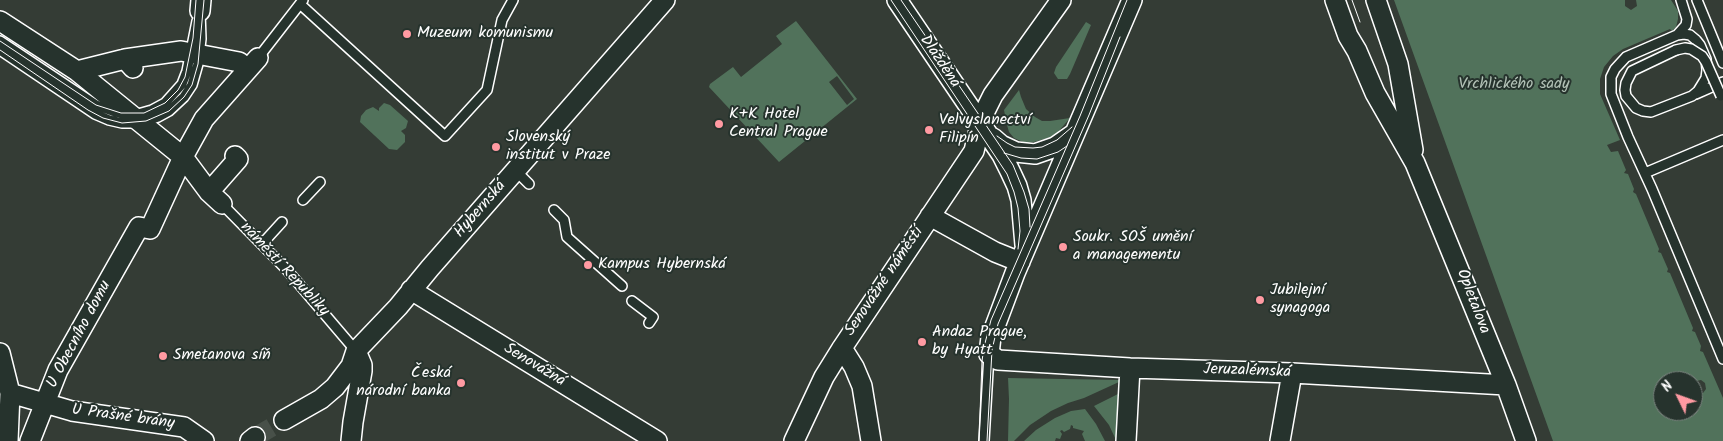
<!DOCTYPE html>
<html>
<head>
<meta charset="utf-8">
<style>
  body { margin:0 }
  #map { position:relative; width:1723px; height:441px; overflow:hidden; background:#343c35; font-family:Kalam,sans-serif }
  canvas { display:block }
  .north { position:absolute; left:1653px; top:371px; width:50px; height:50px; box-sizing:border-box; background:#26332d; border:1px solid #7d8581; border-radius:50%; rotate:312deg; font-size:14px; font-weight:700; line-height:20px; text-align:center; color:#fff }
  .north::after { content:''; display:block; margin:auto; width:18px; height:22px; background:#ff9aa2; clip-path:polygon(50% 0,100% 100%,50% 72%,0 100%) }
</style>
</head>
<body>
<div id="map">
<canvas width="1723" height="441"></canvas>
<div class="north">N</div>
</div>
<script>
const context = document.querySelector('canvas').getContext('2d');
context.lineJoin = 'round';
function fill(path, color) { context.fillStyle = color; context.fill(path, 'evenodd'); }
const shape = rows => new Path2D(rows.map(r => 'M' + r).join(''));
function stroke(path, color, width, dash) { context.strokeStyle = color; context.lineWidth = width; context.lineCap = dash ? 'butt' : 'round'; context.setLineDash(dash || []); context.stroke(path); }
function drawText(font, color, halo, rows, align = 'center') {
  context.font = font + ' Kalam,sans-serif'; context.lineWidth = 4; context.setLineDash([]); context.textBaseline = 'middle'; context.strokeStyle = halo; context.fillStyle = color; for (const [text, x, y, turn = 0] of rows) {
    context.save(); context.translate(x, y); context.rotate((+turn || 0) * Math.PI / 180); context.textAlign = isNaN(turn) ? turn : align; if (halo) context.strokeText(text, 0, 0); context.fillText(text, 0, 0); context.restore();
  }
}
fill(shape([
  [1394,0,1625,0,1625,6,1631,10,1637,6,1636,0,1671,0,1678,11,1678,19,1676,27,1672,31,1670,29,1623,49,1613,56,1604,67,1600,79,1600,94,1620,140,1607,145,1611,152,1618,151,1626,170,1624,173,1628,174,1634,189,1633,192,1636,194,1659,249,1658,252,1661,253,1668,269,1667,272,1670,273,1693,328,1692,331,1695,332,1701,346,1700,351,1703,352,1723,398,1723,441,1553,441],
  [1701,380,1705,383,1706,389,1703,393,1697,393,1693,388,1693,411,1663,411,1663,381,1693,381,1693,385,1696,381],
  [796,21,857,99,779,162,709,87,710,84,733,67,741,77,782,44,776,36],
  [837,76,854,99,847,105,829,82],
  [1086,22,1091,25,1070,74,1067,79,1058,79,1054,73,1056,67],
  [1019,90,1021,97,1026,109,1035,117,1042,121,1050,121,1070,118,1058,132,1051,137,1034,142,1025,143,1014,138,1009,132,1007,125,1004,110],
  [384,103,390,105,408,121,406,128,401,131,405,135,405,142,397,150,389,149,360,122,361,116,366,110,373,107,379,111,379,108],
  [1008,378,1119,380,1119,382,1084,398,1068,403,1051,411,1030,425,1014,441,1008,441,1009,399],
  [1118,394,1116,440,1109,425,1094,406],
  [1085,409,1096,424,1105,441,1085,441,1082,434,1084,431,1073,428,1073,426,1071,425,1070,429,1064,432,1062,430,1060,431,1062,434,1060,439,1056,438,1055,441,1024,441,1036,430,1055,418,1071,411]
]), '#51725b');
stroke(shape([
  [255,437,284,420]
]), '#485049', 19, [19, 9]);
const lane = shape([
  [1697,0,1723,63],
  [300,4,445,136,487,90,502,20,513,0],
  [1677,35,1686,25,1687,19,1681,0],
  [0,41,96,105,115,112,126,114,138,114,152,110,165,103,182,84,187,71,197,21],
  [0,50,95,114,109,120,122,123,141,123,158,117,169,111,184,97,192,85,198,64,201,39,200,11],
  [1676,50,1632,71,1626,83,1625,90,1626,96,1636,108,1643,111,1651,112,1692,96,1698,91,1706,78,1707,70,1706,59,1700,45,1696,40,1690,35,1684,34,1677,35,1626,57,1615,69,1611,77,1611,94,1628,137,1652,189,1723,359],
  [258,58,303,0],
  [1696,94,1723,82],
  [515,170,529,184],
  [1645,173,1723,140],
  [303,200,320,182],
  [222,204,287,270,356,351],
  [554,210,564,220,567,237,622,286],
  [262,244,282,222],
  [632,301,653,317,649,323],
  [984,441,989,354]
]);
const street = shape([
  [897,0,1002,155,1010,171,1017,186,1021,200,1025,245],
  [1132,0,1015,273,991,337,989,354,998,360,1015,361,1130,368,1292,373,1506,385],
  [1335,0,1348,36,1357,51,1375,93,1415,163,1506,385,1526,441],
  [1376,0,1398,64,1413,150],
  [200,11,201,0],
  [0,21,77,71,183,157,209,192,222,204],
  [125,59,181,51,239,62,248,69],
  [77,71,125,59,133,68],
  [993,138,1001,145,1016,152,1035,154,1055,147,1075,133],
  [209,192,238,159,235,156],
  [930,216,995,252,1020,262],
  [411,290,657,441],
  [842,348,854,367,862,386,871,441],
  [0,353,10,393,8,441],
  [10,393,72,411,184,427,204,441],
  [284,420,321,399,335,387,351,366,356,351,398,307,430,268,665,0],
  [30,441,58,370,139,227,150,229,183,157,204,119,258,58],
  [250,441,255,437],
  [351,441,353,422,362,371,362,365,356,351],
  [794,441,824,377,842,348,974,151,982,117,993,95,1061,0],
  [1126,441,1130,368],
  [1280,441,1292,373]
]);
stroke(lane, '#fff', 12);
stroke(street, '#fff', 22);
stroke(lane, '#26332d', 9);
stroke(street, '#26332d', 19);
stroke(shape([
  [891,0,1007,174,1014,192,1018,208,1020,231,1018,249],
  [901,0,1013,165,1024,192,1029,209,1030,227],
  [1352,0,1360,22],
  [0,41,96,105,121,113,144,113,165,103,178,90,185,77,193,38,196,0],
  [0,50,88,110,103,118,122,123,146,121,169,111,184,97,192,85,198,64,204,0],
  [997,136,1007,143,1015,147,1033,148,1042,147,1057,140,1072,127],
  [1004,153,1021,158,1037,159,1058,152,1067,146],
  [979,441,982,361,984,347,991,320,1080,116,1127,0],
  [987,441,992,350,998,324,1089,115,1120,37]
]), '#fff', 1);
const laneBridge = shape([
  [1676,50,1685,48,1691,49,1702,56,1706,62,1721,96]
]);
stroke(laneBridge, '#fff', 12, []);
stroke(laneBridge, '#26332d', 9);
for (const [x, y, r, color] of [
  [407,34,5,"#ff9aa2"],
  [719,124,5,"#ff9aa2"],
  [929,130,5,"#ff9aa2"],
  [496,147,5,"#ff9aa2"],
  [1063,247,5,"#ff9aa2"],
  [588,265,5,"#ff9aa2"],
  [1260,300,5,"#ff9aa2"],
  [922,342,5,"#ff9aa2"],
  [163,356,5,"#ff9aa2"],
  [461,383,5,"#ff9aa2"]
]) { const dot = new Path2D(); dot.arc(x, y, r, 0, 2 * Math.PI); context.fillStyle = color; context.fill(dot); stroke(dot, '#26332d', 2); }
drawText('16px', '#fff', '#26332d', [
  ["Muzeum komunismu",417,34],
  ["K+K Hotel",729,115],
  ["Central Prague",729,133],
  ["Velvyslanectví",939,121],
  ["Filipín",939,139],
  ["Slovenský",506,138],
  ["institut v Praze",506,156],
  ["Soukr. SOŠ umění",1073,238],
  ["a managementu",1073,256],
  ["Kampus Hybernská",598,265],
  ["Jubilejní",1270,291],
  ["synagoga",1270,309],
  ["Andaz Prague,",932,333],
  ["by Hyatt",932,351],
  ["Smetanova síň",173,356],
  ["Česká",451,374,"right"],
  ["národní banka",451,392,"right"]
], 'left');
drawText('16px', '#fff', '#26332d', [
  ["Dlážděná",939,62,56],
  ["Hybernská",481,210,-49],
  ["náměstí Republiky",284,270,47],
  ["Senovážné náměstí",885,282,-56],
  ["Opletalova",1472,302,69],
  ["U Obecního domu",80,335,-62],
  ["Senovážná",534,366,31],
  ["Jeruzalémská",1247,372,2],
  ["U Prašné brány",123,418,8]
]);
drawText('16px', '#b1c0b5', '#26332d', [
  ["Vrchlického sady",1514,85]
]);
</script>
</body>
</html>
